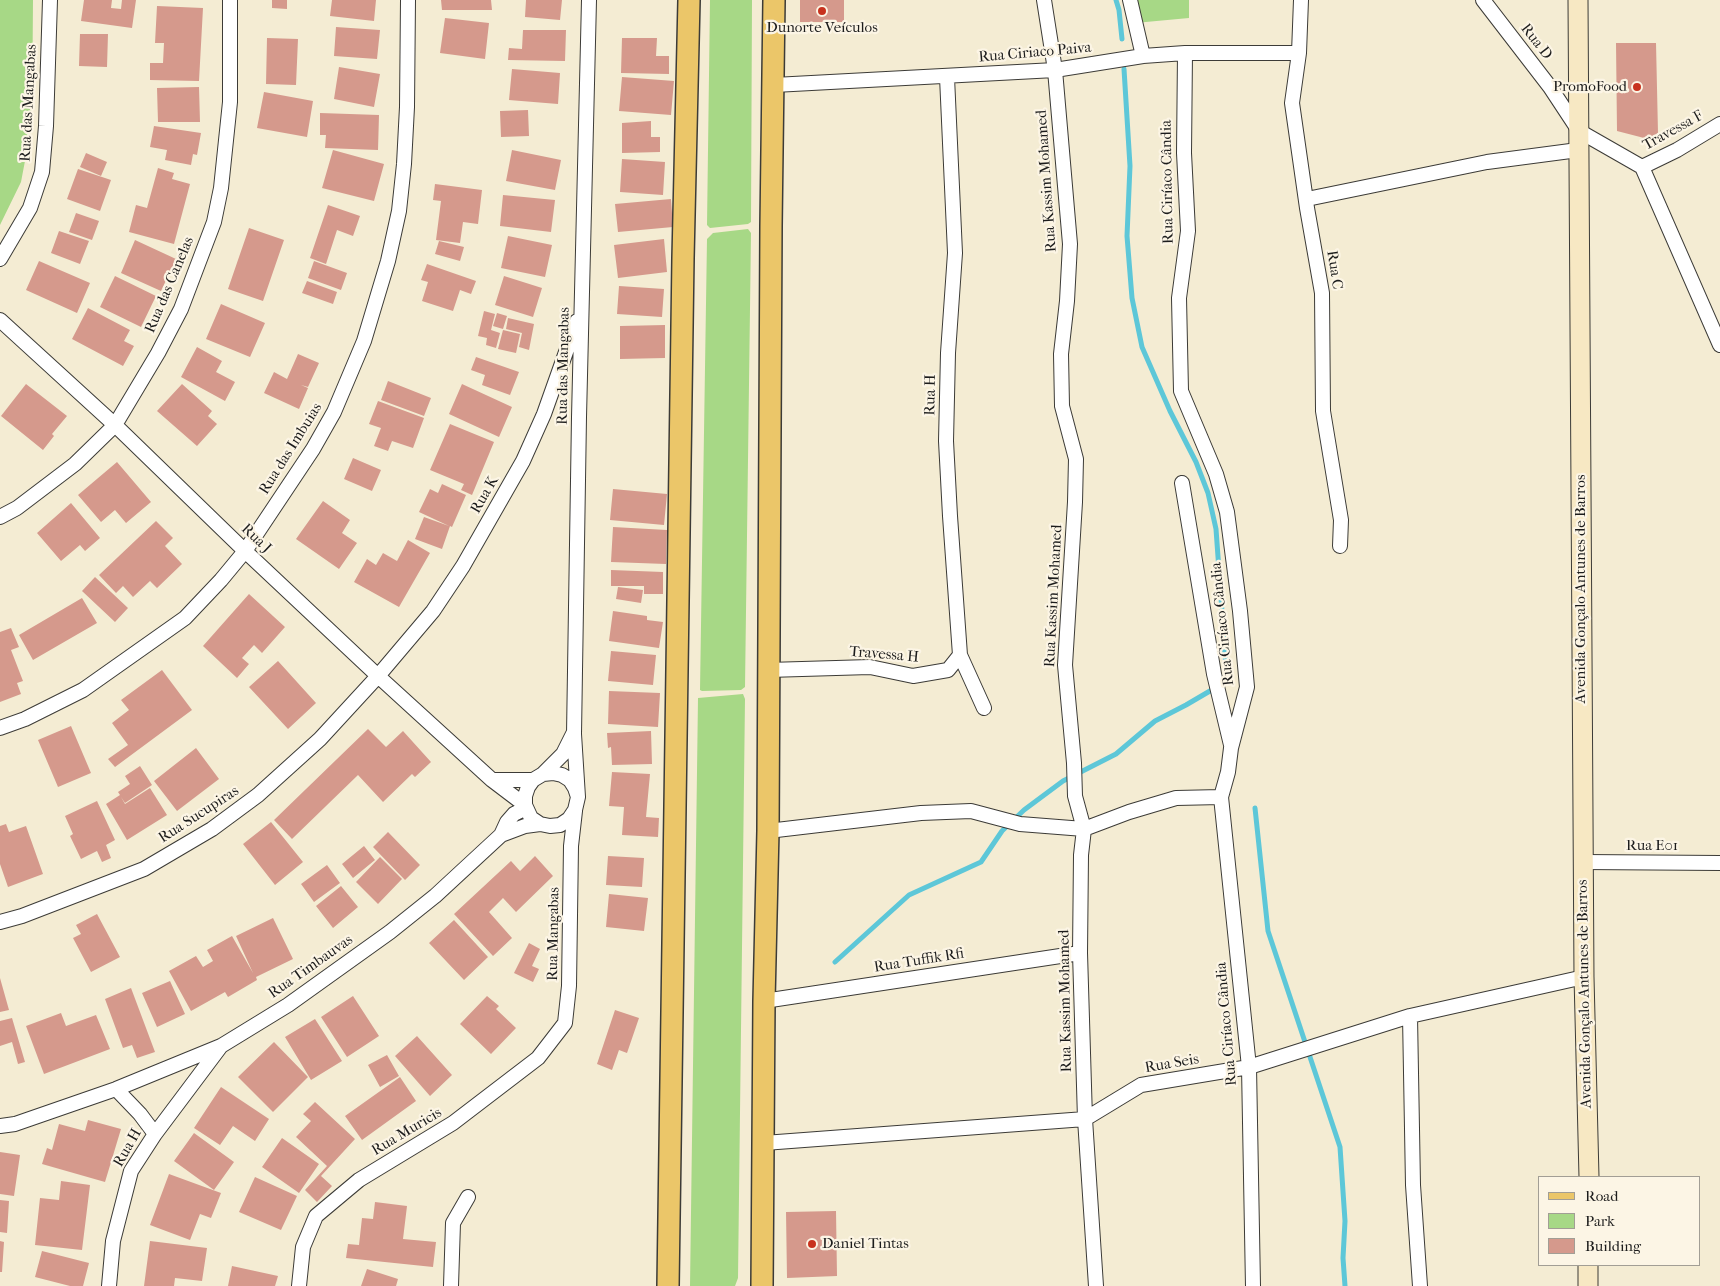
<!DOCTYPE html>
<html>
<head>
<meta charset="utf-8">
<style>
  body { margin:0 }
  #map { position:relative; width:1720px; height:1286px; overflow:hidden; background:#f4ecd3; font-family:"IM FELL French Canon",serif }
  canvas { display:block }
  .legend { position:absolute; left:1538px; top:1176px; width:162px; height:90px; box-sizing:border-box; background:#fcf5e5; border:1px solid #a29e95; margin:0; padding:6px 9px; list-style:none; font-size:15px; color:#1c1c1c }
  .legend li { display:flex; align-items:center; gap:10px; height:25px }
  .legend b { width:25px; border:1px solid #a29e95 }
</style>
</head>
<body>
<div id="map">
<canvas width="1720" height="1286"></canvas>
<ul class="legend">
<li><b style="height:6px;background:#ebc669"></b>Road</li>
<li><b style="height:14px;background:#a7d886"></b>Park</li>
<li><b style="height:14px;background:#d5998c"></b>Building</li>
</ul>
</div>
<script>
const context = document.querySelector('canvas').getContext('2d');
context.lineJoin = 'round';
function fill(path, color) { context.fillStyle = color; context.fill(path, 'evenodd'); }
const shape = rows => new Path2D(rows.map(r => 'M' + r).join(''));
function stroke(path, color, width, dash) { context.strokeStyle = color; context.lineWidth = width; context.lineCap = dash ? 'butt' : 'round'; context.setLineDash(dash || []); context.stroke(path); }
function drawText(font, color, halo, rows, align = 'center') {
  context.font = font + ' "IM FELL French Canon",serif'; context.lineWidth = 4.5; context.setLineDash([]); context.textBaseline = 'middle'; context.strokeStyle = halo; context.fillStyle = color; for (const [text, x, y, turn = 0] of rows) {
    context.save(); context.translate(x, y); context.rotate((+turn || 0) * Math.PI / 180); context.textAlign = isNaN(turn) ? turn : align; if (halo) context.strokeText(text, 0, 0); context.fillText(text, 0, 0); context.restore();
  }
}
fill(shape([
  [0,0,33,0,32,124,21,182,0,225],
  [710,0,752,0,751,222,748,224,710,228,707,225],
  [1132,0,1189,0,1189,18,1135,23],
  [748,229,751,233,745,687,741,690,702,691,700,690,707,239,713,233],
  [743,694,745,699,738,1278,735,1286,690,1286,698,698]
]), '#a7d886');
stroke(shape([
  [1116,0,1119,10,1122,39],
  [1255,808,1268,931,1340,1147,1345,1221,1343,1258,1345,1286],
  [835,962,909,895,981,862,1002,831,1024,810,1063,781,1116,754,1155,721,1186,705,1227,681,1216,529,1208,493,1196,462,1170,411,1142,347,1132,298,1127,236,1130,166,1124,69]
]), '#5dc7d8', 5);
fill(shape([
  [84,0,112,0,111,8,121,9,122,0,136,0,132,28,81,21],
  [272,0,287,0,287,9,272,8],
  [332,0,376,0,374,21,330,16],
  [441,0,491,0,492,10,442,10],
  [526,0,562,0,560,20,525,17],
  [800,0,844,0,844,22,800,22],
  [157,6,203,8,199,81,150,80,150,63,163,63,164,43,155,43],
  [445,18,489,23,485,59,440,53],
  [336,27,380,30,377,59,334,56],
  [523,30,566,30,565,61,508,60,509,48,522,49],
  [80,34,108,34,107,67,79,66],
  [267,38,298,39,296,85,266,84],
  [622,38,657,38,656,56,669,56,669,74,621,73],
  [1616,43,1656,43,1658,133,1648,139,1617,131],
  [339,67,380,74,374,107,334,99],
  [512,69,560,73,558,104,509,100],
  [622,77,674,81,671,115,619,111],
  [199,87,200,122,158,122,157,88],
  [264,92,313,101,307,137,257,128],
  [528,110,529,136,501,137,500,111],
  [320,113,379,115,378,150,325,148,326,135,320,135],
  [651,121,651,137,660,137,660,152,622,153,622,123],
  [154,126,201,133,197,155,193,154,191,165,165,160,167,150,150,147],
  [333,150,384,164,374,201,322,188],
  [512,150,561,160,555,190,506,181],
  [86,153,107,162,101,176,80,167],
  [622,159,665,162,663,195,620,192],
  [158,168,174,173,172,179,190,184,174,244,129,232,136,205,147,208],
  [78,169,111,180,100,211,67,199],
  [435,184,482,190,478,224,463,222,460,243,436,240,441,201,433,200],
  [503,195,555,200,551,232,500,226],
  [671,199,673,227,618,232,615,204],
  [328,205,360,216,353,236,337,230,326,264,310,258],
  [76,213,99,221,92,240,69,232],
  [249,228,284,240,263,301,228,289],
  [59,231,89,241,80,264,51,253],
  [508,236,552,245,545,277,501,268],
  [664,239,667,272,618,278,614,245],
  [135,240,176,259,161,291,121,273],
  [439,241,464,247,460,261,435,254],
  [39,261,90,283,77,313,26,290],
  [314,261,347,273,341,290,308,278],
  [427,264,476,281,471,294,460,290,453,311,422,301,428,282,421,280],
  [115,276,156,296,141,327,100,307],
  [504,276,542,288,533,317,495,305],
  [307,281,337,292,333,304,302,293],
  [619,286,664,289,662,317,617,314],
  [221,304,265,323,250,357,206,339],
  [88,308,130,330,124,341,134,346,123,366,72,339],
  [484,311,495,314,491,330,500,333,496,348,486,345,487,338,478,336],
  [497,313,507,316,503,329,493,326],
  [508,318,534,324,529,350,519,347,522,333,506,329],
  [665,325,665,358,620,359,620,326],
  [503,330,520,334,516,353,498,349],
  [197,347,222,361,216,372,235,382,225,401,181,377],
  [298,354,319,363,308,387,301,385,308,388,299,409,264,393,274,372,287,379],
  [476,357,519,372,510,395,482,385,485,375,471,370],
  [388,381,431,398,424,416,381,400],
  [26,384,67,416,52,434,54,436,43,450,1,416],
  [182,384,212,411,208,416,217,424,197,446,157,411],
  [462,384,512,407,499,437,449,414],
  [378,401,424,418,413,448,392,441,388,451,374,446,381,428,369,424],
  [450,424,494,442,472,495,461,490,464,484,430,470],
  [353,458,381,470,372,491,344,479],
  [117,462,151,502,126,523,115,510,101,522,78,495],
  [442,484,466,495,452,527,450,526,442,549,415,539,424,517,449,526,419,512,430,489,438,493],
  [613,489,667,494,664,525,610,520],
  [323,501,350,520,342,533,357,543,339,569,296,539],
  [71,503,100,538,85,551,80,545,61,561,37,533],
  [156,521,173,538,165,546,182,564,157,588,150,581,133,597,123,586,116,593,99,575],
  [613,527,667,530,666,564,611,562],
  [408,540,430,553,399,607,354,582,367,559,376,565,383,553,397,561],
  [611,570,663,572,663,594,644,594,644,586,611,586],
  [95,577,128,608,115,622,82,591],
  [618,587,643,590,641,603,616,599],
  [249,594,285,627,262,653,254,645,242,658,249,664,237,678,203,646],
  [82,598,97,623,33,660,19,635],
  [613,611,647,616,647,620,663,622,659,648,609,641],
  [11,628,19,647,11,650,23,681,17,683,21,694,0,702,0,632],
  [611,651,656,655,653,685,608,681],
  [278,661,316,703,288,729,249,687],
  [162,670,192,710,115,767,108,759,128,745,112,723,129,710,121,700],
  [609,691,660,693,658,727,608,724],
  [71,726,91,773,58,787,38,740],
  [368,729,386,747,403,731,431,762,415,777,412,774,383,802,358,775,292,839,274,820],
  [651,731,652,764,612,765,611,747,608,748,607,733],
  [196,748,219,779,177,811,154,781],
  [140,766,152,785,125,803,121,797,125,804,150,788,167,815,127,840,106,804,120,795,118,792,130,784,125,776],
  [612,772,650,774,646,817,659,818,658,837,622,835,624,807,609,806],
  [97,801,115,840,106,845,111,858,102,862,97,851,81,859,70,836,73,834,65,816],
  [271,822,303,862,275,885,243,844],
  [6,824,9,832,26,826,43,874,8,887,0,864,0,826],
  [388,832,420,865,405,880,373,847],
  [364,846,375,860,353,878,342,864],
  [535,856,553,876,516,912,503,898,489,912,512,938,493,956,454,914,511,861,520,871],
  [608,856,644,858,642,887,606,885],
  [380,857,402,879,378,904,356,882],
  [327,865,340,883,314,902,301,884],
  [341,886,358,907,333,928,316,906],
  [609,894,648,898,644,931,606,927],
  [97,914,120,957,91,972,73,938,81,934,76,925],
  [273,918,293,959,256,977,257,980,228,997,225,992,191,1011,169,971,196,956,203,967,213,961,207,950,232,936,253,973,236,936],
  [454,920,488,957,464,980,429,943],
  [529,943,540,949,532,966,539,969,533,982,514,973],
  [0,978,9,1010,0,1012],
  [170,981,185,1014,157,1027,142,993],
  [131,988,155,1052,137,1058,132,1045,123,1048,105,999],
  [353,996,379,1036,347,1057,321,1017],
  [487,996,499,1006,496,1009,516,1028,491,1054,460,1024],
  [615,1010,639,1018,627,1053,619,1050,612,1070,597,1064],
  [61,1013,66,1026,96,1015,110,1049,44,1074,26,1026],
  [12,1018,25,1062,18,1064,12,1042,0,1046,0,1021],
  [315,1019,342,1061,311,1080,285,1037],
  [417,1036,452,1075,430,1096,395,1056],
  [274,1042,308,1077,273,1112,238,1077],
  [387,1055,399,1076,380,1087,368,1065],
  [400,1077,416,1101,362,1140,345,1116],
  [221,1087,269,1119,255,1141,233,1126,220,1145,194,1128],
  [315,1102,355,1139,321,1176,332,1186,317,1202,305,1190,327,1166,296,1137,311,1121,303,1114],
  [88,1120,121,1129,105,1182,42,1164,47,1148,52,1150,59,1124,85,1131],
  [194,1133,234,1162,214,1190,174,1161],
  [282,1138,319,1164,299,1193,262,1167],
  [0,1152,20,1155,14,1196,0,1194],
  [169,1174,221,1193,211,1218,200,1214,190,1240,150,1225],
  [255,1177,297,1196,281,1230,239,1212],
  [61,1181,90,1185,82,1250,35,1245,40,1198,59,1200],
  [0,1200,9,1201,7,1233,0,1232],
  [375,1202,407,1206,403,1239,436,1242,433,1267,346,1258,348,1244,359,1245,362,1218,373,1219],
  [836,1211,837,1276,787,1278,786,1212],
  [0,1241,4,1242,2,1272,0,1272],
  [150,1241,207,1248,202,1281,175,1278,174,1286,144,1286],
  [42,1251,89,1263,83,1286,70,1286,35,1277],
  [232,1266,278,1276,275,1286,228,1286],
  [367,1269,398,1279,396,1286,361,1286]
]), '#d5998c');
const minor = shape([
  [1044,0,1055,70,1070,244,1067,301,1061,354,1062,406,1076,459,1075,502,1065,665,1074,763,1075,796,1084,829,1081,855,1080,953,1085,1119,1096,1286],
  [1130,0,1143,56],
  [1301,0,1299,53,1292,103,1307,208,1322,293,1323,411,1341,520,1340,546],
  [1483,0,1550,87,1579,131,1642,167],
  [1185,53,1184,153,1188,231,1179,298,1181,391,1216,474,1227,512,1240,611,1247,687,1231,748,1228,772,1221,797,1249,1067,1253,1286],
  [947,77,955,253,948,353,946,441,950,516,960,655,984,708],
  [774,85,1055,70,1143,56,1185,53,1299,53],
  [1642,167,1720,345],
  [1642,167,1677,150,1720,124],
  [1307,199,1487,162,1578,150],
  [0,259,30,208,42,172,46,126,50,0],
  [0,320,115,425,245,551,378,676,492,780,525,805],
  [1182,483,1214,674,1231,745],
  [0,517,17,508,75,464,115,425,158,353,181,309,214,222,221,188,230,102,230,0],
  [768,670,870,667,913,676,948,670,960,655],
  [0,728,25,719,83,690,185,618,221,580,245,551,313,449,334,412,364,341,388,261,399,211,404,164,407,107,408,0],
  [543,774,563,754,573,734],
  [492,780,533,780],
  [578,797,575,788,570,780,562,775,553,773,543,774,533,780,528,787,525,796,525,805,531,818,540,824,550,826,560,825,569,819,575,810,578,797,574,734,579,417,589,0],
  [768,831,921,813,971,811,1020,824,1084,829,1129,812,1176,798,1221,797],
  [501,835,507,822,514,814,526,808],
  [1583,862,1720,863],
  [0,922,22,916,144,869,212,829,258,795,320,739,378,676,433,611,463,566,523,461,544,414,577,321],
  [764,1001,1080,953],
  [1410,1016,1413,1185,1420,1286],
  [116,1089,140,1114,155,1134],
  [0,1126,15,1124,116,1089,221,1046,288,1005,390,932,435,896,501,835,525,826,540,824],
  [764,1143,1085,1119,1141,1085,1249,1067,1410,1016,1584,977],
  [109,1286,113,1241,131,1171,155,1134,221,1046],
  [299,1286,303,1247,316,1216,359,1180,453,1123,538,1058,565,1023,569,986,571,846,575,811],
  [451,1286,453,1223,468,1197]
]);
const secondary = shape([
  [1578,0,1584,977,1589,1177],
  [1588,1286,1588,1265]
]);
const primary = shape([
  [668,1286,683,258,689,0],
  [762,1286,764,1001,768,831,771,226,774,0]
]);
stroke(minor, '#3c3b37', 16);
stroke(secondary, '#3c3b37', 21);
stroke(primary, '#3c3b37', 24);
stroke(minor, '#fff', 14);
stroke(secondary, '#f7e8c3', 19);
stroke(primary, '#ebc669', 21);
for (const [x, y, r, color] of [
  [822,11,5,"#c8321e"],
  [1637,87,5,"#c8321e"],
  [812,1244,5,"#c8321e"]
]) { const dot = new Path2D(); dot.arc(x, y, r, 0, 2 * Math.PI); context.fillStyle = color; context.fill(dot); stroke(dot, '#fcf5e5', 2); }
drawText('15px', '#1c1c1c', '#fcf5e5', [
  ["Dunorte Veículos",822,28],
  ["PromoFood",1627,87,"right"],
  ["Daniel Tintas",822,1244,"left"]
]);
drawText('15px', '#1c1c1c', '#fcf5e5', [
  ["Rua D",1536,42,52],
  ["Rua Ciriaco Paiva",1035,53,-5],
  ["Rua das Mangabas",29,103,-87],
  ["Travessa F",1673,131,-29],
  ["Rua Kassim Mohamed",1047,181,-94],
  ["Rua Ciríaco Cândia",1168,182,-91],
  ["Rua C",1334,270,81],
  ["Rua das Canelas",170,285,-67],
  ["Rua das Mangabas",564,366,-89],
  ["Rua H",931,395,-89],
  ["Rua das Imbuias",291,449,-58],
  ["Rua K",485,495,-60],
  ["Rua J",256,539,44],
  ["Avenida Gonçalo Antunes de Barros",1581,589,-90],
  ["Rua Kassim Mohamed",1054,596,-87],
  ["Rua Ciríaco Cândia",1223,624,-96],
  ["Travessa H",884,655,5],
  ["Rua Sucupiras",199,815,-33],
  ["Rua E01",1652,846],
  ["Rua Mangabas",554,934,-89],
  ["Rua Tuffik Rfi",919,961,-9],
  ["Rua Timbauvas",311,967,-35],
  ["Avenida Gonçalo Antunes de Barros",1585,994,-91],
  ["Rua Kassim Mohamed",1066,1001,-91],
  ["Rua Ciríaco Cândia",1227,1024,-95],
  ["Rua Seis",1172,1064,-10],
  ["Rua Muricis",407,1132,-31],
  ["Rua H",128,1148,-60]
]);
</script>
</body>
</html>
